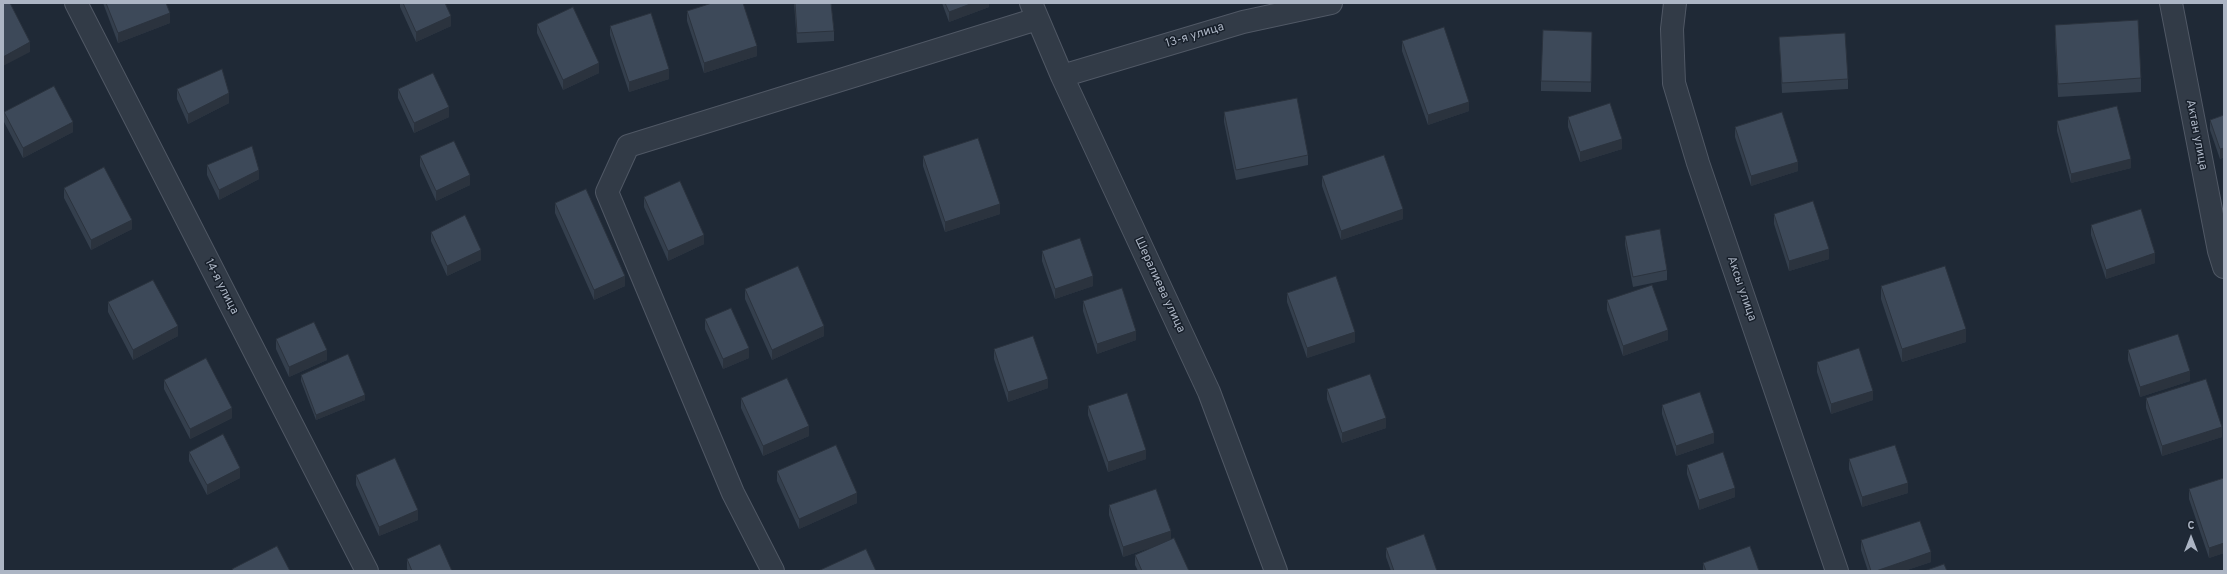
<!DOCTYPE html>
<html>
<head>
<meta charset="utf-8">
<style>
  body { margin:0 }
  #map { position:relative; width:2227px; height:574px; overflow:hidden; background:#1f2936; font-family:Overpass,sans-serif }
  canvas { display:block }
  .frame { position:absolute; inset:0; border:4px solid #acb5c4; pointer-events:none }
  .north { position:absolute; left:2171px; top:518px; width:40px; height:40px; -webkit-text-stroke:3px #18202b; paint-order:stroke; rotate:0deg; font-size:11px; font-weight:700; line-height:16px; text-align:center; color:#acb5c4 }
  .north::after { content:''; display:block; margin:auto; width:14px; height:18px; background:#acb5c4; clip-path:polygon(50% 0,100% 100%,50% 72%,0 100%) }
</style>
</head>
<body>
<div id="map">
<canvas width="2227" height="574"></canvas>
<div class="frame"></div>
<div class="north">С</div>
</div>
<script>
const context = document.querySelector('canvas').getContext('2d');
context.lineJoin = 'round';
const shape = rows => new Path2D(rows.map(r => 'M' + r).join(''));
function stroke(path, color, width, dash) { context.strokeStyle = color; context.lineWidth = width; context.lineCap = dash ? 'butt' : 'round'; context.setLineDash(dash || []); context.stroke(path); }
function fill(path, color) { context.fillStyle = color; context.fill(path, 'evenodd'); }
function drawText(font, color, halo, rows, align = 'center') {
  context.font = font + ' Overpass,sans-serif'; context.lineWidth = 3; context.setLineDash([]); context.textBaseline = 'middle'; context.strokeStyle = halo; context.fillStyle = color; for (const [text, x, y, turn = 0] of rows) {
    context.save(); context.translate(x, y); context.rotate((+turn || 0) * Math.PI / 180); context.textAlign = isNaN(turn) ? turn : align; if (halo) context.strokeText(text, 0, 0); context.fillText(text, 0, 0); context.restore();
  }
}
const minor = shape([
  [76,3,367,571],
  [1031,3,1062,76,1209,392,1276,571],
  [1675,3,1672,29,1674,83,1698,163,1837,571],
  [2171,3,2219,251,2224,267],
  [1062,76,1243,22,1331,3],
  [773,571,733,493,607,192,628,146,1037,19]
]);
stroke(minor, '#505865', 24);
stroke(minor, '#323b47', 22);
fill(shape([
  [103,3,166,3,170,23,118,43],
  [400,3,445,3,451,26,416,42,400,7],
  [794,3,831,3,834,31,834,41,797,43],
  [942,3,989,3,989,7,949,22],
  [687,11,757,56,704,73,687,21],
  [537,24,599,73,563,90,537,33],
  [2055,25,2141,78,2141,92,2058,97,2055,38],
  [610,26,669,79,629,92,610,35],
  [1592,32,1591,92,1541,91,1541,81],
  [1779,37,1848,79,1848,89,1782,93],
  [1402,41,1469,111,1428,125,1402,51],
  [177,89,229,103,188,124,177,99],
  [398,89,449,117,414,133,398,98],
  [4,112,73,132,23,158,4,122],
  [1224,112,1308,155,1308,165,1236,180,1224,122],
  [2224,115,2224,157,2220,159,2210,130,2210,120],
  [1568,117,1622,149,1580,162,1568,127],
  [2057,121,2131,168,2071,183,2057,131],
  [1735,127,1798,171,1751,186,1735,137],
  [420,156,470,185,436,201,420,166],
  [923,156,1000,214,945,232,923,166],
  [207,165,259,179,219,200,207,175],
  [1322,176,1403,219,1341,240,1322,186],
  [64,188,132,229,91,250,64,198],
  [644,197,704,244,668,261,644,207],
  [555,203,625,286,594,300,555,213],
  [1774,214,1829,259,1789,271,1774,224],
  [2091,225,2155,263,2106,279,2091,235],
  [431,232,481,260,447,276,431,241],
  [1625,236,1667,270,1667,280,1633,287,1625,245],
  [1042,251,1093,286,1055,299,1042,261],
  [1881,286,1966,342,1902,362,1881,299],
  [745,289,824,336,772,360,745,299],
  [1287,293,1355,342,1307,358,1287,302],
  [1607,300,1668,340,1623,356,1607,310],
  [1083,301,1136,340,1097,354,1083,311],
  [108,302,178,336,133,360,108,312],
  [705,319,749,358,723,369,705,329],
  [276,339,327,360,289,377,276,349],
  [994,349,1048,388,1008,402,994,359],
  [2128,350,2190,381,2140,397,2128,360],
  [1817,362,1873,400,1831,414,1817,372],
  [301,375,365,400,316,420,301,381],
  [164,380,232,418,190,439,164,389],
  [1327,389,1386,428,1342,443,1327,399],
  [741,398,809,436,763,456,741,408],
  [2146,398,2222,437,2162,456,2146,408],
  [1662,405,1714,443,1676,456,1662,414],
  [1088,406,1146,459,1108,472,1088,415],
  [189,452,240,478,207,495,189,461],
  [1849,459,1908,493,1862,507,1849,469],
  [1687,465,1735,497,1699,510,1687,474],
  [777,471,857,503,799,529,777,481],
  [356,475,418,520,379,536,356,485],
  [2224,478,2224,553,2209,558,2189,499,2189,489],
  [1109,505,1171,539,1189,571,1138,571,1135,565,1135,555,1155,546,1123,557,1109,515],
  [1861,540,1931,562,1904,571,1868,571,1861,550],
  [1386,548,1437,571,1391,571,1386,557],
  [407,559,452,571,408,571,407,569],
  [1703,563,1759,571,1703,571]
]), '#343f4d');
fill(shape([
  [973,3,989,3,989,7,949,22,949,12],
  [170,13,170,23,118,43,118,33],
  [451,16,451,26,416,42,416,32],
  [30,42,30,52,3,66,3,57],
  [757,46,757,56,704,73,704,63],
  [599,63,599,73,563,90,563,80],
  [669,69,669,79,629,92,629,82],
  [229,93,229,103,188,124,188,114],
  [1469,102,1469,111,1428,125,1428,115],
  [449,107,449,117,414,133,414,123],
  [73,122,73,132,23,158,23,148],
  [1622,139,1622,149,1580,162,1580,152],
  [2224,148,2224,157,2220,159,2220,149],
  [2131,159,2131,168,2071,183,2071,174],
  [1798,162,1798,171,1751,186,1751,176],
  [259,170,259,179,219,200,219,190],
  [470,175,470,185,436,201,436,191],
  [1000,204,1000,214,945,232,945,222],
  [1403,209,1403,219,1341,240,1341,231],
  [132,220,132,229,91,250,91,240],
  [704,235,704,244,668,261,668,251],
  [1829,249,1829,259,1789,271,1789,261],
  [481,250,481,260,447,276,447,266],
  [2155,253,2155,263,2106,279,2106,270],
  [625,276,625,286,594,300,594,290],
  [1093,276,1093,286,1055,299,1055,289],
  [178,326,178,336,133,360,133,350],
  [824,326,824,336,772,360,772,350],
  [1966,329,1966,342,1902,362,1902,349],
  [1668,330,1668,340,1623,356,1623,346],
  [1136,331,1136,340,1097,354,1097,344],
  [1355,332,1355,342,1307,358,1307,348],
  [749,348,749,358,723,369,723,359],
  [327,350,327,360,289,377,289,367],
  [2190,371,2190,381,2140,397,2140,387],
  [1048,379,1048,388,1008,402,1008,392],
  [1873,391,1873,400,1831,414,1831,404],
  [365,395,365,400,316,420,316,415],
  [232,408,232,418,190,439,190,429],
  [1386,418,1386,428,1342,443,1342,433],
  [809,426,809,436,763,456,763,446],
  [2222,427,2222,437,2162,456,2162,446],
  [1714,433,1714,443,1676,456,1676,446],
  [1146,450,1146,459,1108,472,1108,462],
  [240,468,240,478,207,495,207,485],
  [1908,483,1908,493,1862,507,1862,497],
  [1735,488,1735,497,1699,510,1699,500],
  [857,493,857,503,799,529,799,519],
  [418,510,418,520,379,536,379,527],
  [1171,531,1171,541,1123,557,1123,547],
  [2224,543,2224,553,2209,558,2209,548],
  [1931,552,1931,562,1904,571,1876,571]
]), '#2b333e');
const building = shape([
  [3,3,10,3,30,42,3,57,3,3],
  [106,3,166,3,170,13,118,33,106,3],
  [403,3,445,3,451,16,416,32,403,3],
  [712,3,743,3,757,46,704,63,687,11,712,3],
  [795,3,831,3,834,31,797,33,795,3],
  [945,3,973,3,949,12,945,3],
  [573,7,599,63,563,80,537,24,573,7],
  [651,13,669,69,629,82,610,26,651,13],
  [2138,20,2141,78,2058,84,2055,25,2138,20],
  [1444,27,1469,102,1428,115,1402,41,1444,27],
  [1543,30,1592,32,1591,82,1541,81,1543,30],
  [1845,33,1848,79,1782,83,1779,37,1845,33],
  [222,69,229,93,188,114,177,89,222,69],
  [433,73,449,107,414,123,398,89,433,73],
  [54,86,73,122,23,148,4,112,54,86],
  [1297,98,1308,155,1236,170,1224,112,1297,98],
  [1610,103,1622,139,1580,152,1568,117,1610,103],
  [2117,106,2131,159,2071,174,2057,121,2117,106],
  [1782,112,1798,162,1751,176,1735,127,1782,112],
  [2224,115,2224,148,2220,149,2210,120,2224,115],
  [978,138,1000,204,945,222,923,156,978,138],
  [454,141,470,175,436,191,420,156,454,141],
  [252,146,259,170,219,190,207,165,252,146],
  [1384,155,1403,209,1341,231,1322,176,1384,155],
  [104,167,132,220,91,240,64,188,104,167],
  [680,181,704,235,668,251,644,197,680,181],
  [586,189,625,276,594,290,555,203,586,189],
  [1813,201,1829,249,1789,261,1774,214,1813,201],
  [2141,209,2155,253,2106,270,2091,225,2141,209],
  [465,215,481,250,447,266,431,232,465,215],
  [1660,229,1667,270,1633,277,1625,236,1660,229],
  [1080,238,1093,276,1055,289,1042,251,1080,238],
  [798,266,824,326,772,350,745,289,798,266],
  [1945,266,1966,329,1902,349,1881,286,1945,266],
  [1336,276,1355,332,1307,348,1287,293,1336,276],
  [153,280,178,326,133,350,108,302,153,280],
  [1652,285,1668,330,1623,346,1607,300,1652,285],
  [1122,288,1136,331,1097,344,1083,301,1122,288],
  [731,308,749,348,723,359,705,319,731,308],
  [314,322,327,350,289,367,276,339,314,322],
  [2178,334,2190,371,2140,387,2128,350,2178,334],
  [1033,336,1048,379,1008,392,994,349,1033,336],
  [1859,348,1873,391,1831,404,1817,362,1859,348],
  [348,354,365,395,316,415,301,375,348,354],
  [206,358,232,408,190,429,164,380,206,358],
  [1370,374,1386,418,1342,433,1327,389,1370,374],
  [787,378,809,426,763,446,741,398,787,378],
  [2206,379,2222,427,2162,446,2146,398,2206,379],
  [1700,392,1714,433,1676,446,1662,405,1700,392],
  [1127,393,1146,450,1108,462,1088,406,1127,393],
  [223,434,240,468,207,485,189,452,223,434],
  [836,445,857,493,799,519,777,471,836,445],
  [1895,445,1908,483,1862,497,1849,459,1895,445],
  [1723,452,1735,488,1699,500,1687,465,1723,452],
  [395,458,418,510,379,527,356,475,395,458],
  [2224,478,2224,543,2209,548,2189,489,2224,478],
  [1156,489,1171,531,1123,547,1109,505,1156,489],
  [1920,521,1931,552,1876,571,1871,571,1861,540,1920,521],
  [1424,534,1437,571,1394,571,1386,548,1424,534],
  [1174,538,1189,571,1142,571,1135,555,1174,538],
  [440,544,452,571,412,571,407,559,440,544],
  [277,546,290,571,233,571,232,569,277,546],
  [1750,546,1759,571,1706,571,1703,563,1750,546],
  [866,549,876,571,818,571,866,549],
  [1944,564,1947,571,1924,571,1944,564]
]);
fill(building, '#3d4959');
stroke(building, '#2b333e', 1);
drawText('12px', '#acb5c4', '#18202b', [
  ["13-я улица",1195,36,-17],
  ["Актан улица",2196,135,79],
  ["Шералиева улица",1159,285,65],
  ["14-я улица",221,287,63],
  ["Аксы улица",1741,289,71]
]);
</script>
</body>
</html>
